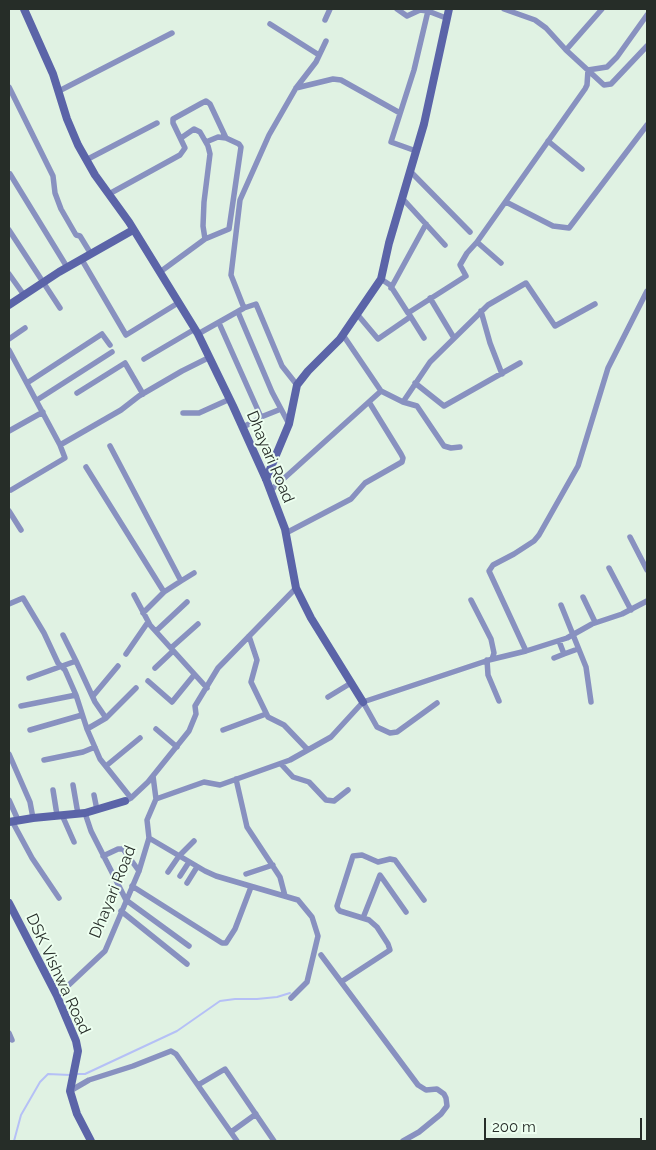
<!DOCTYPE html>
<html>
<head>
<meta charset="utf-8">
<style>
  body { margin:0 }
  #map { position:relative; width:656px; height:1150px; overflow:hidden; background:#e0f2e3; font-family:Raleway,sans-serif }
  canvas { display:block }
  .frame { position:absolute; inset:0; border:10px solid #262d28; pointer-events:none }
  .scale { position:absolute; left:484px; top:1118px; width:158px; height:22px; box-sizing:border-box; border:2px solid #262d28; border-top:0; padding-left:6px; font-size:15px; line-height:18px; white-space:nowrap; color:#262d28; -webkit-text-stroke:4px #edfff0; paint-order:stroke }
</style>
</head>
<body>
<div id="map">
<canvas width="656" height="1150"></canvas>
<div class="frame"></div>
<div class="scale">200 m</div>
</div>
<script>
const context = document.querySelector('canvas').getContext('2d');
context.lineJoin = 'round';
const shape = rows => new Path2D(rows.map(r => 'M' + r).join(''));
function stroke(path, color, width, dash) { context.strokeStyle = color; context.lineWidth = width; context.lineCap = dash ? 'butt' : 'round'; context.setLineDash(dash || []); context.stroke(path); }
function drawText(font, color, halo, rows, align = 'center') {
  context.font = font + ' Raleway,sans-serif'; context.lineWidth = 4; context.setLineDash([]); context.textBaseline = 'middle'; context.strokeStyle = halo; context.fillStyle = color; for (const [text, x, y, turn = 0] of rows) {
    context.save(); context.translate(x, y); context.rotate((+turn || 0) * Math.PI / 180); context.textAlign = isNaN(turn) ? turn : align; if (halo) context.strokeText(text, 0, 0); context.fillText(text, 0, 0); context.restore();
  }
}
stroke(shape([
  [77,1074,85,1074,177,1031,220,1001,235,999,257,999,277,997,290,993],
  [14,1141,21,1115,40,1082,48,1074,70,1075]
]), '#b5c0f6', 2);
stroke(shape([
  [397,9,407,16,420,10,428,11],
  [504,9,535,20,546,28,566,50,604,85,611,84,647,46],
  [325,20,330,9],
  [270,24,319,55],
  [566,50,602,9],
  [588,70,607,67,617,57,647,15],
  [9,87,53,176,55,193,61,209,76,235,80,236,91,254],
  [296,88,333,79,341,80,400,113],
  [59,91,172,33],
  [181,138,194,129,200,132,208,146,210,154,204,202,203,226,205,239],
  [548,141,582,169],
  [416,151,391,142,414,70,428,11,446,18],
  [86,160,157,123],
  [410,171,470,232],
  [10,174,67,267],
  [109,194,180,155,185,148,173,123,173,119,202,103,206,101,210,104,226,138],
  [402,198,445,245],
  [506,202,553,226,569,228,647,125],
  [9,230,60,308],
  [82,260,126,335,178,303],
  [501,263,477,242,585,89,587,85,588,70],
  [160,272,205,239,229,229,241,147,239,144,226,138,218,137,206,142],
  [9,274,24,295],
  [381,279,390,285,408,313,466,276,460,265,467,253,477,242],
  [391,288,426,224],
  [430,298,454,338],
  [244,308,231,275,240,200,269,135,296,88,316,62,326,41],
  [481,311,490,343,502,374],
  [238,312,272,392,289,424],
  [357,314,378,339,410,317],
  [409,314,424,338],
  [219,323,261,417],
  [198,334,244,308,256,304,282,366,297,385],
  [343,335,381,391],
  [9,339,25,328],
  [9,350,60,445,65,458,11,490],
  [144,359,195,329],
  [27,383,102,334,110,345],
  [415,383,444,406,520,363],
  [77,393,125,363,143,394],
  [37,400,112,352],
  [403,402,417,406,444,446,451,448,460,447],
  [183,413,199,413,230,399],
  [243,427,257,420,261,417,281,409],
  [9,431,43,412],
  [60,445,121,410,139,396,182,371,208,358],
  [86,467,164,592,181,581,110,446],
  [270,491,381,391,403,402,430,362,488,305,526,283,555,326,595,304],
  [9,511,21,530],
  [286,533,351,499,365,483,402,462,403,458,401,454,369,402],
  [630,537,647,570],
  [609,568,631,610],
  [181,581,194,573],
  [134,595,150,625,207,688],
  [583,597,595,622],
  [471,600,491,639,494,653,492,659],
  [9,604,23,598,44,633,58,663,65,670,76,695,87,729,100,759,131,798],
  [561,605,586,667,591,702],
  [143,613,164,592],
  [156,631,187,602],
  [63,635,76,661],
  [249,636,257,660,251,682,268,717,284,725,308,750],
  [171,648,198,624],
  [526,651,489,571,493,565,514,554,534,541,539,535,578,466,608,368,647,291],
  [126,654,148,622],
  [564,654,575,650],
  [554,658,564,654,559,641],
  [487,660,488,675,499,701],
  [155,668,173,651],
  [29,678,76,661,95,702,106,718,136,688],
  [148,681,172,702,194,675],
  [93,696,118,666],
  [328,697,351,683],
  [363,702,377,727,390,733,397,732,437,703],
  [21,706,76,695],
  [87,729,106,718],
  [156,729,177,747],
  [30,730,82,715],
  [223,730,266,714],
  [9,754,30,802,33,818],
  [44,760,83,752,95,747],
  [281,764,293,777,309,782,326,800,334,801,348,790],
  [106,766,140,738],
  [153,776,156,799],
  [236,779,247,827,280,877,285,896],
  [73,785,78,814],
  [53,790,57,815],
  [94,795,97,810],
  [9,800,18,820],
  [125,801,131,798,148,782,189,731,196,714,195,706,218,668,296,588],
  [85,813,91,831,126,900,189,946],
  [62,815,74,842],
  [12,821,32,858,59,898],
  [149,838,205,871,216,876,298,900,312,917,318,936,307,982,291,998],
  [103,856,118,849,123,849,139,871],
  [168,872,179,856,194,841],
  [246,874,273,865],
  [180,876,189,862],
  [187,883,197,867],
  [132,886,222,943,226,943,235,929,251,887],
  [121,911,187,964],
  [363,918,380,875,406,912],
  [321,955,418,1085,426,1090,437,1089,444,1094,446,1098,447,1106,441,1114,419,1132,403,1141],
  [341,982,390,950,388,944,377,927,369,920,340,911,338,909,337,906,353,856,362,855,378,862,390,859,395,860,424,900],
  [57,996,105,951,139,871,149,838,147,820,156,799,204,782,220,785,290,760,331,737,363,702,489,660,526,651,567,638,592,624,622,614,647,601],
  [9,1033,12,1040],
  [198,1085,225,1069,274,1141],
  [70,1091,89,1080,133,1066,171,1051,176,1054,237,1141],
  [231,1132,256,1114]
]), '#8891c0', 5.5);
stroke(shape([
  [24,9,53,74,67,119,78,145,95,175,129,222,198,334,233,406,266,479,285,529,296,588,311,618,363,702],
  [9,305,59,272,133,230],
  [266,479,289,424,297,385,308,371,340,339,381,279,389,243,424,124,449,9],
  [9,822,33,818,85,813,125,801],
  [9,903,57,996,76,1041,78,1051,70,1091,77,1114,91,1141]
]), '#5b64a8', 8);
drawText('16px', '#262d28', '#edfff0', [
  ["Dhayari Road",270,457,67],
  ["Dhayari Road",113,892,-68],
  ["DSK Vishwa Road",58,974,65]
]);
</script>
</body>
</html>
